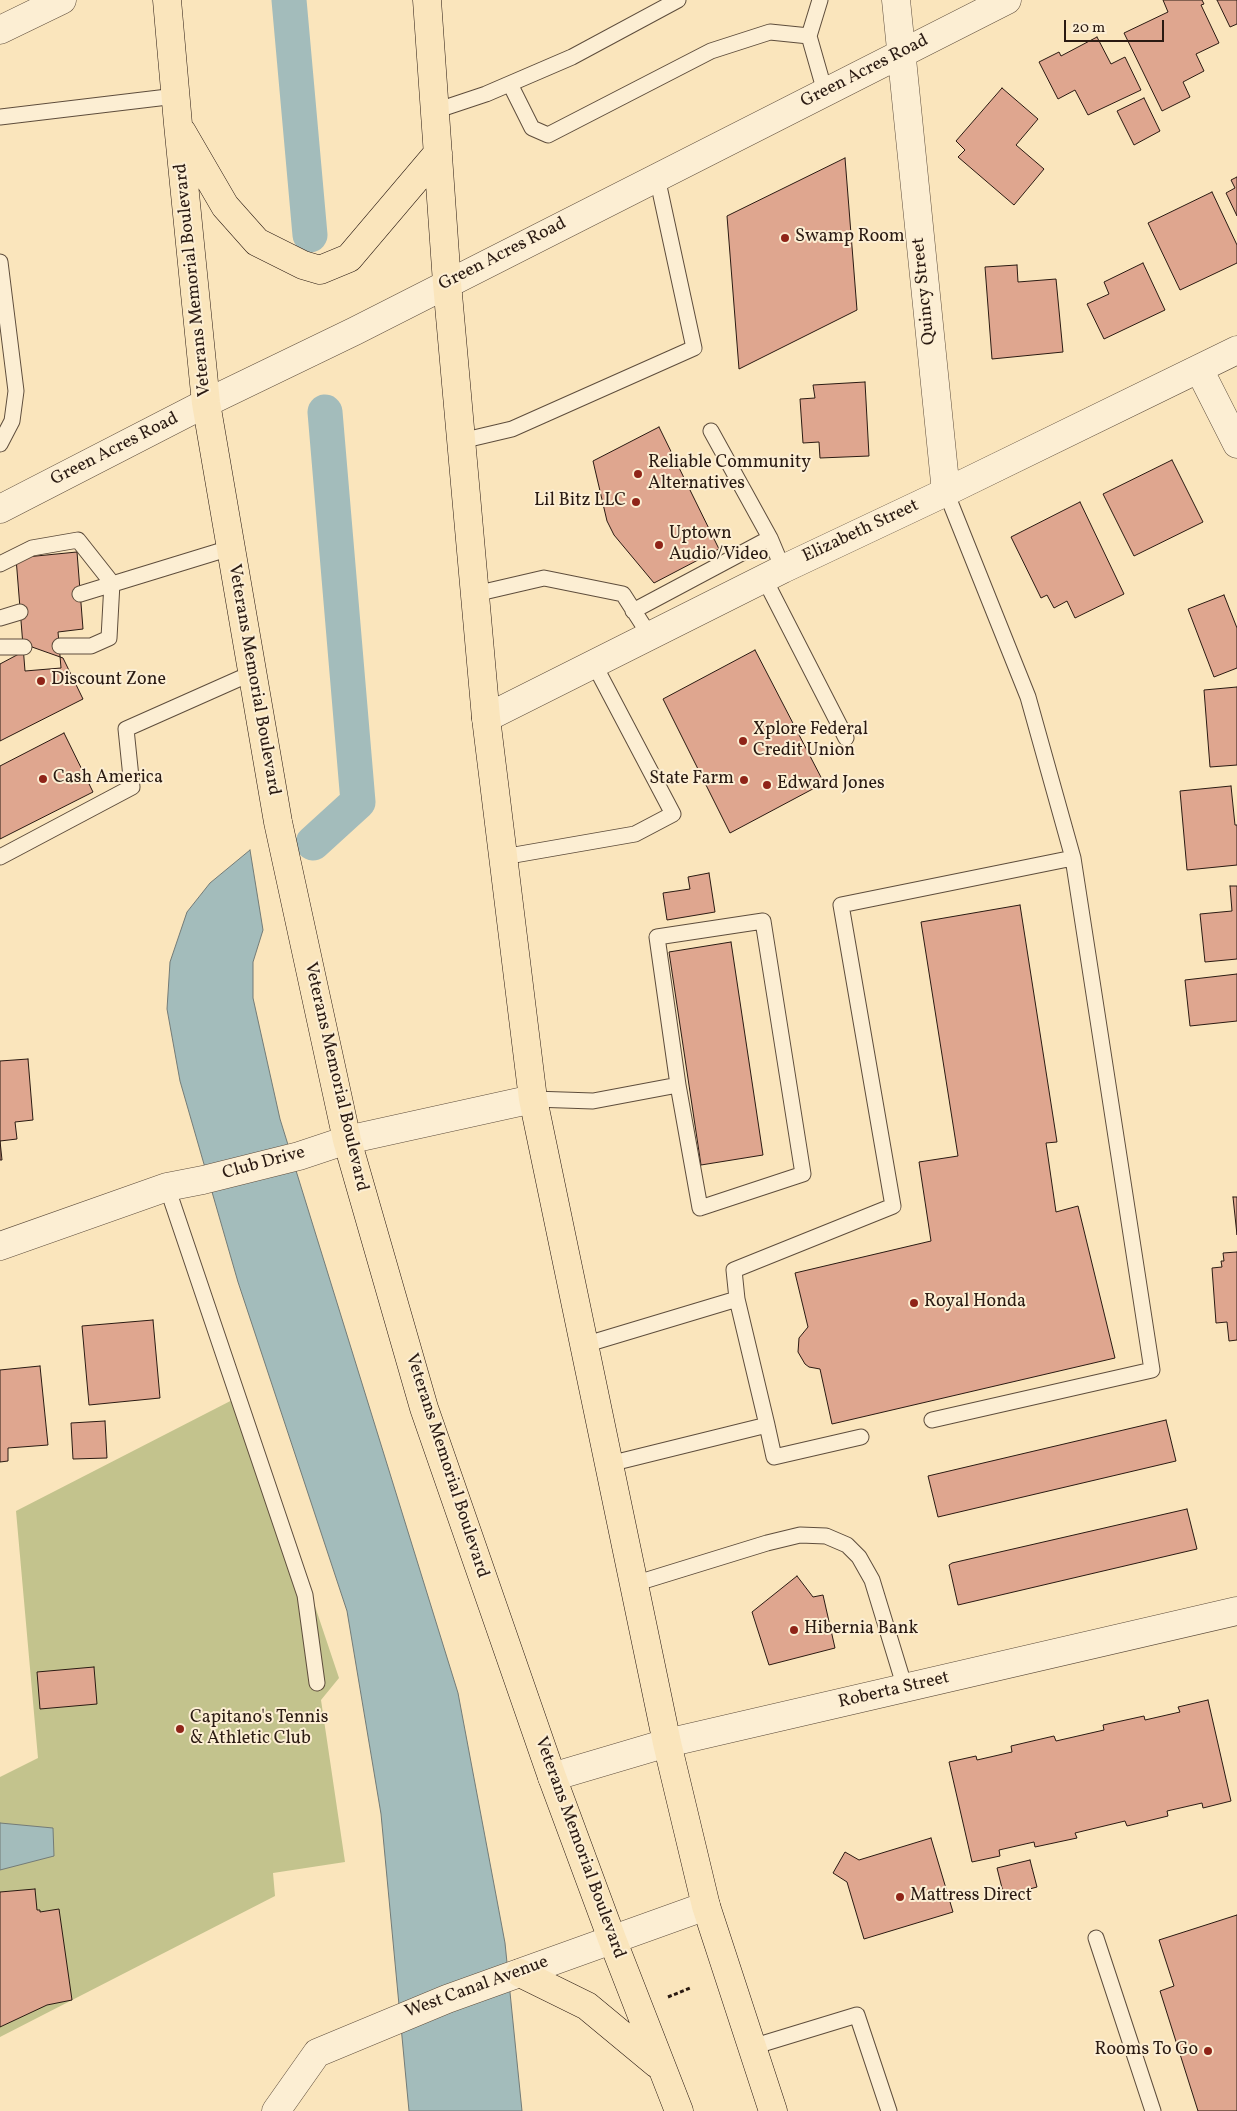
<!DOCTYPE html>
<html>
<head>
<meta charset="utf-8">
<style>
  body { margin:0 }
  #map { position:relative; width:1237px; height:2111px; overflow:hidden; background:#fae5bc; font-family:Vollkorn,serif }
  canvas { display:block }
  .scale { position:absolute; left:1064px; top:20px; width:100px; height:22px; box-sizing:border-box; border:2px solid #2a1a12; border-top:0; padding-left:6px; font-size:15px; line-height:18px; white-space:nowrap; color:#2a1a12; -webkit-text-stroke:4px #fceed3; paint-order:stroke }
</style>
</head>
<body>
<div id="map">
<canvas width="1237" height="2111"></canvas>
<div class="scale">20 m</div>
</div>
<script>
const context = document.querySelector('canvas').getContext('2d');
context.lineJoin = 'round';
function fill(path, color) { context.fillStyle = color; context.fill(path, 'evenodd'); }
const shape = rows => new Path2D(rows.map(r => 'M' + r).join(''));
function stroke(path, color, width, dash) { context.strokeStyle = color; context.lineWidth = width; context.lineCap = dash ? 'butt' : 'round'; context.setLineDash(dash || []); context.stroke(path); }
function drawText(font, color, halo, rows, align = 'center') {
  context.font = font + ' Vollkorn,serif'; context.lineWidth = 4; context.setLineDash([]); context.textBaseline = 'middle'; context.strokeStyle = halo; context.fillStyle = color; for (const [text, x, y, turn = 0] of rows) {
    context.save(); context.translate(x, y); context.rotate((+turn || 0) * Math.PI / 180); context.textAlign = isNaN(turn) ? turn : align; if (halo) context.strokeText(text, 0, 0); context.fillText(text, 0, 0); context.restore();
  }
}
fill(shape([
  [244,1394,339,1678,321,1700,345,1862,273,1873,275,1896,0,2037,0,1777,38,1758,16,1511]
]), '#c3c38d');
const water = shape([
  [250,850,263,930,253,962,253,998,280,1119,458,1693,505,1943,522,2111,409,2111,381,1814,347,1611,238,1282,180,1081,167,1009,170,962,187,912,210,883,250,850],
  [0,1823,53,1828,54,1856,0,1870,0,1823]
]);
fill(water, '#a3bcbb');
stroke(water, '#737b77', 1);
stroke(shape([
  [289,0,310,235],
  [313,843,358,802,325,412]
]), '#a3bcbb', 35);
const building = shape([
  [1202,0,1204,4,1201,5,1219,43,1196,54,1204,71,1183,82,1190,97,1162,111,1124,33,1168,12,1163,0,1202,0],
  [1217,0,1237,0,1237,24,1230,27,1217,0],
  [1097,37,1111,64,1125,57,1141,90,1088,115,1075,90,1058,99,1039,62,1059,52,1061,56,1097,37],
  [1002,88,1038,119,1016,145,1044,169,1014,205,958,157,965,150,956,141,1002,88],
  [1144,98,1160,131,1134,145,1117,111,1144,98],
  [845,158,857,310,739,369,727,216,845,158],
  [1237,177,1237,216,1226,193,1235,188,1231,180,1237,177],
  [1212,192,1237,245,1237,263,1180,290,1148,223,1212,192],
  [1143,263,1165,310,1104,339,1087,304,1109,294,1104,282,1143,263],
  [1017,265,1018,282,1056,279,1063,352,992,359,985,267,1017,265],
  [865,382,869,456,820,458,819,442,803,443,800,399,815,398,813,385,865,382],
  [659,427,719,549,654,583,614,535,607,521,593,461,659,427],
  [1172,460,1203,522,1134,556,1103,494,1172,460],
  [1080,502,1124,594,1075,618,1067,601,1054,608,1047,595,1041,598,1011,537,1080,502],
  [77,552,83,629,58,632,61,668,25,671,16,558,77,552],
  [1224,595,1237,628,1237,668,1214,677,1188,609,1224,595],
  [32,647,63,658,83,699,0,741,0,664,32,647],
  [755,650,824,783,730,833,663,699,755,650],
  [1237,687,1237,765,1210,767,1204,690,1237,687],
  [64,733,93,792,0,839,0,766,64,733],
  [1231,786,1235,825,1237,825,1237,865,1187,870,1180,791,1231,786],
  [709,873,715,912,667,920,663,893,690,889,688,877,709,873],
  [1230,886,1237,886,1237,959,1205,962,1200,914,1232,911,1230,886],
  [1020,905,1057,1142,1046,1143,1056,1212,1078,1206,1115,1358,832,1424,820,1369,809,1367,805,1364,798,1352,799,1338,808,1327,795,1273,931,1241,919,1162,958,1156,921,922,1020,905],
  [731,942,763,1155,701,1165,669,952,731,942],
  [1237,974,1237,1021,1190,1026,1185,980,1237,974],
  [28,1059,33,1120,15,1122,17,1139,0,1141,2,1160,0,1160,0,1061,28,1059],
  [1233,1197,1237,1197,1237,1235,1233,1197],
  [1237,1252,1237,1340,1229,1341,1227,1322,1216,1323,1212,1268,1222,1267,1221,1261,1224,1261,1223,1253,1237,1252],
  [153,1320,160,1398,89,1405,82,1326,153,1320],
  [40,1366,48,1445,8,1448,8,1461,0,1462,0,1370,40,1366],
  [1166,1420,1176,1461,938,1517,928,1476,1166,1420],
  [105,1421,107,1458,73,1459,71,1423,105,1421],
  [1187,1509,1197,1549,958,1605,949,1565,952,1563,1187,1509],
  [797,1576,813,1597,823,1595,835,1648,769,1665,752,1612,797,1576],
  [94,1667,97,1704,40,1709,37,1672,94,1667],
  [1208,1700,1231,1801,1203,1808,1202,1803,1167,1811,1168,1816,1127,1826,1125,1821,1075,1833,1077,1838,1035,1847,1034,1842,999,1850,1000,1856,972,1862,949,1762,976,1756,977,1760,1012,1752,1011,1746,1054,1736,1056,1741,1104,1730,1103,1725,1144,1716,1145,1720,1180,1712,1178,1707,1208,1700],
  [931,1838,953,1912,864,1939,847,1882,833,1873,845,1852,859,1860,931,1838],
  [1030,1860,1037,1887,1004,1896,997,1868,1030,1860],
  [35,1889,37,1910,40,1910,40,1912,59,1909,72,2000,47,2005,0,2027,0,1892,35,1889],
  [1237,1915,1237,2111,1198,2111,1160,1991,1174,1986,1159,1940,1237,1915]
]);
fill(building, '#dfa68f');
stroke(building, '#2a1a12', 1);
const lane = shape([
  [820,0,809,36,825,92],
  [510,84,532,128,548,135,711,51,770,32,809,36],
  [435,111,486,94,572,57,678,0],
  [0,117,176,96],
  [0,262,16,391,12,421,0,444],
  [711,431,770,538,783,569],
  [461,441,512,429,694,348,657,177],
  [0,564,32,548,78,540,112,583,109,638,91,646,60,646],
  [764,578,846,738],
  [80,594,230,548],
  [475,594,544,578,623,594,650,636],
  [633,611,770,538],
  [0,618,20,612],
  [0,647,24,647],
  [0,857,132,787,126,729,252,673],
  [503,857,635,834,673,814,594,664],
  [533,1099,593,1101,678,1085,700,1208,803,1174,763,921,657,937,678,1085],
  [167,1187,305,1595,317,1683],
  [584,1345,737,1299,734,1270,893,1206,841,905,1073,858,1028,697,946,492],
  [932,1420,1152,1370,1073,858],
  [767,1425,774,1457,861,1437],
  [609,1464,767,1425,737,1299],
  [634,1584,767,1543,800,1535,826,1536,847,1545,859,1557,872,1580,905,1688],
  [1096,1938,1153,2111],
  [752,2047,857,2015,889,2111]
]);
const street = shape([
  [896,0,946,492],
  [0,30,62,0],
  [1199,369,1237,444],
  [0,509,206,403,355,331,1007,0],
  [486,718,783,569,946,492,1237,350],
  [0,1246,167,1187,203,1180,299,1156,347,1140,533,1099],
  [552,1777,667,1743,1237,1611],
  [276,2111,317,2053,447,1999,706,1906]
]);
const primary = shape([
  [167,0,178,124,206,403,278,822,347,1140,424,1408,552,1777,612,1939,679,2111],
  [427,0,447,283,486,718,533,1099,667,1743,706,1906,773,2111],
  [182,132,225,206,257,242,303,265,320,270,349,258,438,153],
  [520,1973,587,2006,657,2064]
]);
stroke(lane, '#5e4d3c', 17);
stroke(street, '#5e4d3c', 29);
stroke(primary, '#2a1a12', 29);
stroke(shape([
  [668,1997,690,1988]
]), '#2a1a12', 3, [4, 2.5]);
stroke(lane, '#fceed3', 15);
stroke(street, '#fceed3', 28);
stroke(primary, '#fae5bc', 28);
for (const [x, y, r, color] of [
  [785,238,5,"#8f2418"],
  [638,474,5,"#8f2418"],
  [636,502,5,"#8f2418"],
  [659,545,5,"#8f2418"],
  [41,681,5,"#8f2418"],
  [743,741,5,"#8f2418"],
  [43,779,5,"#8f2418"],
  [744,780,5,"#8f2418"],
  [767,785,5,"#8f2418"],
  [914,1303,5,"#8f2418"],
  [794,1630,5,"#8f2418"],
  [180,1729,5,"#8f2418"],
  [900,1897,5,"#8f2418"],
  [1208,2051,5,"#8f2418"]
]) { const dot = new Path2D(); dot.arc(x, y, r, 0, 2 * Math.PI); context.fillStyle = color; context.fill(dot); stroke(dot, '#fceed3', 2); }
drawText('18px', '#2a1a12', '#fceed3', [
  ["Green Acres Road",865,72,-27],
  ["Green Acres Road",503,255,-27],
  ["Veterans Memorial Boulevard",194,280,-96],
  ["Quincy Street",925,291,-96],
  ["Green Acres Road",115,450,-27],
  ["Elizabeth Street",861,532,-25],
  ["Veterans Memorial Boulevard",253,680,80],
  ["Veterans Memorial Boulevard",335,1077,77],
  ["Club Drive",264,1164,-15],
  ["Veterans Memorial Boulevard",446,1466,72],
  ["Roberta Street",894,1691,-13],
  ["Veterans Memorial Boulevard",579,1848,70],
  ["West Canal Avenue",477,1988,-20]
]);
drawText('18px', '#2a1a12', '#fceed3', [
  ["Swamp Room",795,238],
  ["Reliable Community",648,464],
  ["Alternatives",648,485],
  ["Lil Bitz LLC",626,502,"right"],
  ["Uptown",669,535],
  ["Audio/Video",669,556],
  ["Discount Zone",51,681],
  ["Xplore Federal",753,731],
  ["Credit Union",753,752],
  ["Cash America",53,779],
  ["State Farm",734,780,"right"],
  ["Edward Jones",777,785],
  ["Royal Honda",924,1303],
  ["Hibernia Bank",804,1630],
  ["Capitano's Tennis",190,1719],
  ["& Athletic Club",190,1740],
  ["Mattress Direct",910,1897],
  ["Rooms To Go",1198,2051,"right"]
], 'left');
</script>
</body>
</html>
